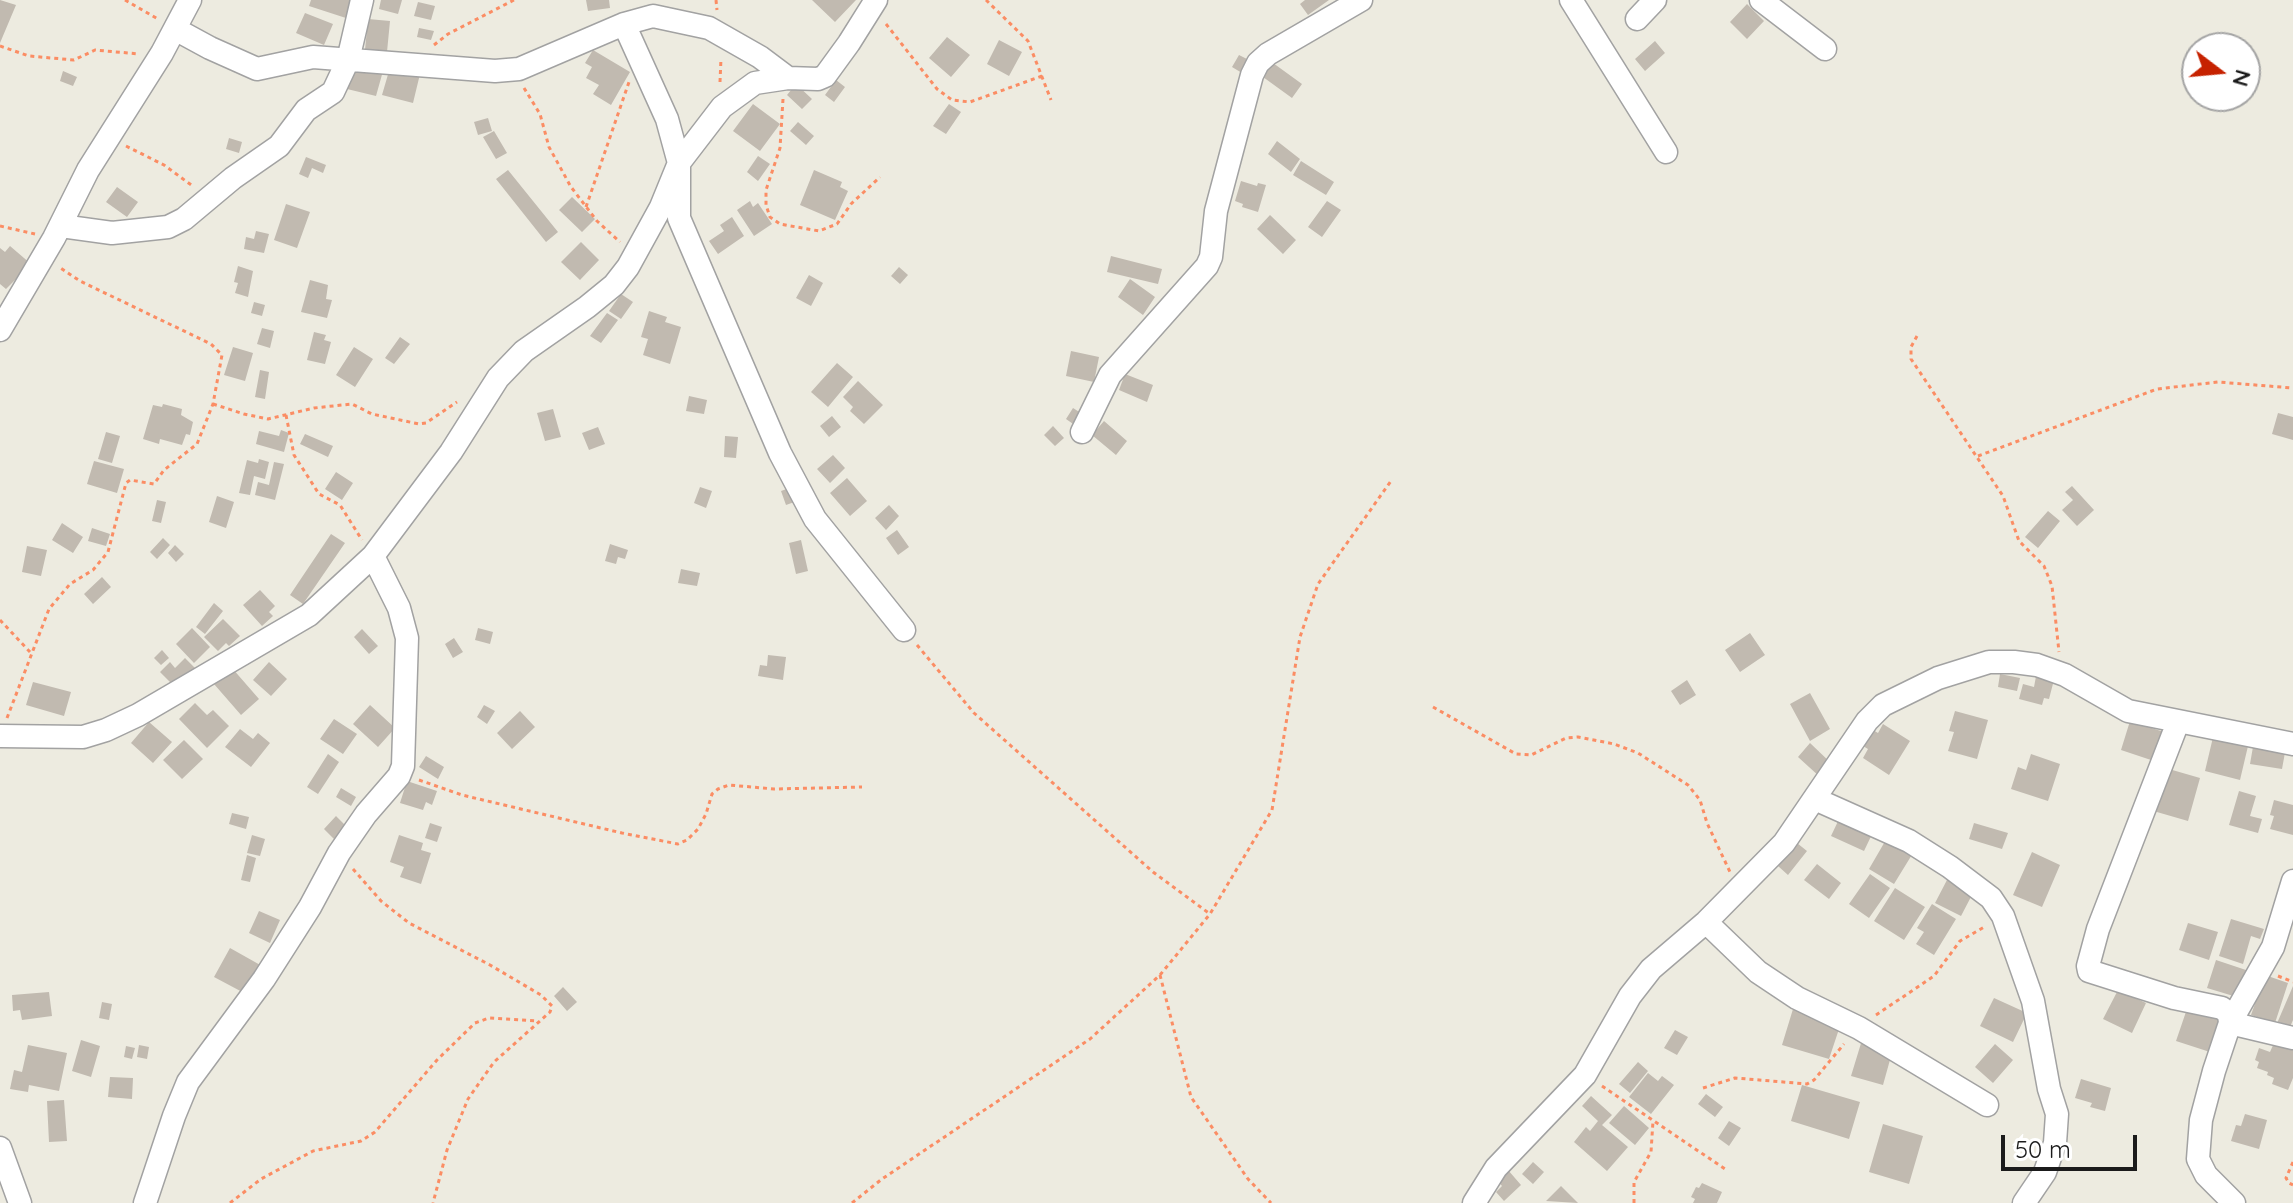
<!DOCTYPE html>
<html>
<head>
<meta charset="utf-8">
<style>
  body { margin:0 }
  #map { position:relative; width:2293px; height:1203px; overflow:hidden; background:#edebe0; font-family:Quicksand,sans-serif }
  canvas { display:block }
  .north { position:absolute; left:2181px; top:32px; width:80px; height:80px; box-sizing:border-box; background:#fff; border:2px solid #a4a4a4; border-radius:50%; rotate:106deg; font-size:22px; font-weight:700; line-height:32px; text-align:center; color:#1b1b1b }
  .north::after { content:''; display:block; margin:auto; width:28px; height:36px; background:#c62200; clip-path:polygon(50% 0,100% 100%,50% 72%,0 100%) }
  .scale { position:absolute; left:2001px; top:1135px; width:136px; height:36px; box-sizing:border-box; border:4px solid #1b1b1b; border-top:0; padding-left:10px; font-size:24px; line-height:28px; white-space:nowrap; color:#1b1b1b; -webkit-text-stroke:6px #fff; paint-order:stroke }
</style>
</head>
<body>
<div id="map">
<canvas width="2293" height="1203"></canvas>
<div class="north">N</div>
<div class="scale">50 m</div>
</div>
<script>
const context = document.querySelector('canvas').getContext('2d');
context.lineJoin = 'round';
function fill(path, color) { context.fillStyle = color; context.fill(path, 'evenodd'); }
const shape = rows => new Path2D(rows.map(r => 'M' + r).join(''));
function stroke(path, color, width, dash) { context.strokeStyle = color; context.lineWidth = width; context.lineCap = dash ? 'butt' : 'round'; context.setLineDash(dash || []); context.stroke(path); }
fill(shape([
  [0,0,16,5,0,43],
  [311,0,355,0,349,19,309,6],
  [381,0,402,0,398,14,379,9],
  [586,0,609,0,610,8,588,11],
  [812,0,856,0,835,22],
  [1305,0,1329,0,1308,15,1300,4],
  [418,2,435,6,431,20,414,16],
  [1747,4,1764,21,1747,39,1730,22],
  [305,13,333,24,324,45,296,33],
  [368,19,390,21,387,52,365,50],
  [419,28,434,31,431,40,417,37],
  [947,37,970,55,951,77,929,58],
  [999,40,1022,52,1009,76,987,64],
  [1655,41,1665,53,1645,71,1635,59],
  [593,50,630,72,611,105,593,94,599,85,586,78,592,67,585,63],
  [1239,55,1249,60,1242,73,1232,67],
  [1273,63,1302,84,1292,98,1263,77],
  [353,68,383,71,376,96,347,89],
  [63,71,77,77,73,86,60,81],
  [389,71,420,74,413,103,382,95],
  [836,80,845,87,834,102,825,95],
  [796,84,812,99,802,109,787,95],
  [753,104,780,124,760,151,733,131],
  [949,104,961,112,946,134,933,126],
  [488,118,492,131,478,135,474,122],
  [798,122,814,136,806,145,790,131],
  [494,131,507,153,496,159,483,137],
  [229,138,242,142,239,153,226,149],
  [1277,141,1300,159,1291,172,1268,154],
  [758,156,770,164,758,181,747,172],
  [306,157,326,165,323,173,312,168,308,178,299,174],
  [1301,161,1334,182,1326,195,1293,175],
  [508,170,558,232,546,242,496,179],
  [814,170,842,182,840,187,848,191,835,220,800,205],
  [1241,181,1257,186,1258,183,1266,185,1258,212,1242,207,1243,204,1235,201],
  [117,187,138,202,127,217,106,202],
  [572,197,595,219,582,232,559,210],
  [750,201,753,207,758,203,772,224,754,236,737,210],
  [1327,201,1341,210,1322,237,1308,227],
  [286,204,310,212,297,248,274,240],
  [1270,215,1296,240,1283,254,1257,229],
  [732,217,744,236,718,254,709,241,724,231,720,225],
  [256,231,269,234,264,253,244,249,246,237,254,239],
  [581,242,599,260,580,280,561,262],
  [10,246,31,264,6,289,0,284,0,248,5,252],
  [1111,256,1162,269,1158,284,1107,272],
  [238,266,253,271,248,297,235,293,238,283,234,282],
  [899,267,908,275,900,284,891,276],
  [809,275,823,283,811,306,796,298],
  [1130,279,1155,297,1143,315,1118,297],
  [310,280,328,285,326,299,332,300,327,318,301,312],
  [621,294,633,302,621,319,609,311],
  [254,302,265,305,262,316,251,313],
  [649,311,667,317,665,322,681,327,670,364,643,355,648,339,641,337],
  [607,313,618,320,601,343,590,336],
  [262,328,274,331,270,348,257,344],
  [314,332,326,335,324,340,331,342,325,364,307,360],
  [400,337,410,344,394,364,385,358],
  [233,347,253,353,245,381,224,375],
  [354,347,373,359,355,387,336,375],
  [1071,351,1099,357,1094,382,1066,376],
  [837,363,853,377,828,407,811,392],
  [260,370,269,372,265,399,255,397],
  [1125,374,1153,385,1147,402,1119,390],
  [858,381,883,405,864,424,850,411,853,407,843,397],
  [689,396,707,400,704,414,686,411],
  [163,404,182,409,181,415,193,422,190,435,186,434,182,445,160,439,159,444,143,439,153,405,162,407],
  [1073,408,1084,415,1076,426,1066,419],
  [553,409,561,437,545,441,537,413],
  [2278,413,2293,417,2293,440,2272,434],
  [832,416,841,427,829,437,820,426],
  [1104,421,1127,441,1116,455,1092,435],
  [1053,426,1064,438,1055,446,1044,435],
  [598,427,605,444,589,450,582,433],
  [281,430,289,433,284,452,256,444,259,431,279,436],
  [106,432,120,436,112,463,98,459],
  [305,434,333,446,328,457,300,444],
  [725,436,738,437,736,458,724,457],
  [833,455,845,468,830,483,817,469],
  [259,459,269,462,265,479,254,476,250,495,239,493,247,460,258,463],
  [94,461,124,469,117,493,87,484],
  [274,462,284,464,275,500,255,495,258,482,269,485],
  [336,472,353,483,342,500,325,489],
  [847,478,867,501,850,516,830,493],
  [795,486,800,500,786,505,781,491],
  [2072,486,2094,510,2077,526,2062,510,2073,500,2065,492],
  [700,487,712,491,706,508,694,503],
  [217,496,234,502,226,528,209,522],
  [157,500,166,502,161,523,152,521],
  [889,505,899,516,886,530,875,518],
  [2048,511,2060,521,2038,548,2025,537],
  [62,523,83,537,73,553,52,540],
  [92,528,110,534,106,546,88,541],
  [897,530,909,547,898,555,886,538],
  [331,534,345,543,303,604,290,595],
  [163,538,170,545,157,559,150,552],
  [801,540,808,571,796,574,789,543],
  [610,544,628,550,625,559,618,557,616,564,605,561],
  [175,545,184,554,176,562,168,553],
  [27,546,47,550,41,576,22,572],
  [681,569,700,573,697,586,678,583],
  [102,577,111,587,93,604,84,594],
  [260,590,275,606,269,612,273,616,262,626,243,605],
  [214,603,223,611,205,634,196,627],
  [223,619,240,636,229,646,226,643,218,651,204,637],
  [192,628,210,647,194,663,176,644],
  [478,628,493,632,490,644,475,640],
  [362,629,378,646,369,654,354,637],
  [1750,633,1765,655,1740,672,1725,650],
  [454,638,463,652,453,658,445,644],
  [162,650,169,658,161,665,154,658],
  [768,655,786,657,783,680,758,676,760,665,767,666],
  [185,658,195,668,175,687,160,672,170,662,175,668],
  [269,662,287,679,271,696,253,680],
  [232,668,259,699,241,715,214,684],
  [2037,671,2055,676,2049,699,2044,698,2042,705,2019,699,2023,684,2034,687],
  [2000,674,2020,678,2017,691,1998,687],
  [1687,680,1696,695,1680,705,1671,691],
  [33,682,71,692,64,716,26,705],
  [1810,693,1830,729,1810,741,1790,704],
  [195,703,207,715,213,710,229,726,207,748,179,719],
  [370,705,395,728,378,747,353,724],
  [484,705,495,711,487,724,477,717],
  [520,711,535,727,512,749,497,733],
  [1955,711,1988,720,1977,759,1948,751,1954,732,1949,731],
  [334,719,357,734,343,754,320,739],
  [2130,721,2167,733,2157,762,2121,750],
  [149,722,172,742,153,763,131,743],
  [1883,724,1910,741,1889,775,1863,758,1868,749,1863,746,1873,730,1878,733],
  [240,729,253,739,258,733,270,743,251,767,225,747],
  [2214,733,2248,746,2240,780,2205,771],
  [184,740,203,759,182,779,163,760],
  [2254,741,2286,747,2282,769,2250,764],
  [1810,743,1832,764,1820,777,1798,757],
  [328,754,339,762,318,794,307,787],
  [2031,754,2060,764,2048,801,2011,789,2018,767,2026,770],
  [426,756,444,767,438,779,419,767],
  [2162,767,2200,778,2188,821,2150,810],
  [407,781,437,791,432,805,426,802,423,810,400,803],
  [341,788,356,797,351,806,336,797],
  [2239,791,2256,796,2250,816,2262,819,2258,833,2229,825],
  [2274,800,2293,805,2293,835,2270,829,2274,816,2270,815],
  [232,813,249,817,246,829,229,824],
  [1841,815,1874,830,1864,851,1831,836],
  [336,816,351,831,339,844,324,829],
  [430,823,442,827,437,842,425,838],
  [1974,823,2008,833,2002,849,1969,839],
  [252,835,265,839,260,856,247,853],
  [399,835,423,843,421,850,431,853,421,884,400,877,404,867,390,862],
  [1887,838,1913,853,1894,884,1869,869],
  [1792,839,1807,851,1788,875,1778,866],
  [2032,852,2060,865,2042,907,2013,895],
  [247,855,256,858,250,882,241,880],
  [1817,864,1841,883,1829,899,1804,880],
  [1870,874,1890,888,1869,918,1849,904],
  [1947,880,1973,893,1961,916,1935,903],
  [1895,888,1925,907,1904,940,1874,921],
  [1932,904,1956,919,1934,955,1916,944,1924,932,1917,928],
  [259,911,280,920,270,943,249,933],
  [2231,919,2264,929,2260,939,2251,936,2243,964,2219,956],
  [2188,923,2218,932,2209,960,2179,950],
  [230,948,262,966,246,994,214,977],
  [2216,960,2249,971,2240,998,2207,988],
  [2265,975,2288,983,2275,1023,2251,1015],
  [2293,986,2293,1020,2287,1034,2275,1028],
  [563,987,577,1002,567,1011,554,996],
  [2118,990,2146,1003,2132,1033,2103,1019],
  [49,992,52,1016,22,1020,20,1010,13,1011,12,995],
  [1994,998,2027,1013,2013,1042,1980,1026],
  [102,1002,112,1004,109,1020,99,1018],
  [2189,1003,2202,1014,2215,1018,2217,1013,2226,1016,2213,1053,2176,1041],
  [1793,1009,1841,1023,1829,1059,1782,1045],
  [1675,1030,1688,1037,1677,1055,1664,1048],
  [81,1040,100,1046,91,1077,72,1071],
  [1862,1040,1893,1049,1883,1085,1851,1076],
  [2274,1043,2293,1044,2293,1078,2288,1090,2272,1084,2274,1078,2267,1075,2268,1072,2257,1068,2259,1062,2255,1060,2259,1048,2270,1052],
  [1995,1044,2013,1060,1993,1083,1975,1067],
  [28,1045,67,1053,59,1091,29,1085,28,1092,10,1089,14,1070,22,1072],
  [139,1045,149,1047,147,1059,137,1057],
  [126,1046,135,1048,132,1059,124,1057],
  [1638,1062,1648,1071,1630,1093,1619,1084],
  [1648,1073,1658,1081,1662,1076,1674,1085,1651,1114,1629,1097],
  [110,1077,133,1078,132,1099,108,1097],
  [2081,1079,2111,1088,2105,1111,2090,1107,2092,1103,2075,1098],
  [1802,1085,1860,1102,1849,1139,1791,1121],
  [1706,1094,1723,1107,1715,1117,1698,1104],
  [1591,1096,1612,1115,1602,1125,1628,1147,1607,1171,1574,1142,1586,1127,1590,1131,1598,1121,1582,1106],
  [64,1100,67,1141,49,1142,47,1101],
  [1624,1106,1649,1128,1635,1145,1609,1123],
  [2245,1114,2267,1120,2259,1149,2231,1141,2236,1125,2241,1126],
  [1729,1121,1741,1128,1729,1146,1718,1138],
  [1883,1124,1923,1136,1909,1184,1869,1172],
  [1533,1162,1544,1172,1533,1184,1522,1174],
  [1508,1170,1521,1185,1504,1201,1496,1192,1502,1186,1497,1180],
  [1702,1183,1722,1192,1717,1203,1693,1203,1695,1199,1691,1197,1696,1187,1699,1188],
  [1561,1186,1578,1203,1546,1201]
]), '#c1bab0');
const street = shape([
  [1571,0,1666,152],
  [1761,0,1825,49],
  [1637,19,1655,0],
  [624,24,667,119,679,163,679,218,780,453,815,519,904,630],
  [175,29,210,48,257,69,313,57,495,71,519,69,624,24,653,16,709,28,760,57,788,78],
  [61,226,112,233,168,227,184,219,233,178,279,146,306,110,333,92,348,60,362,0],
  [0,330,54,238,88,170,162,53,190,0],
  [1082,432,1110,375,1207,266,1211,257,1216,211,1252,75,1258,63,1268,54,1361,0],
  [2178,722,2098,929,2088,966,2089,971,2174,998,2222,1008,2229,1014,2230,1023,2293,1038],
  [0,736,83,737,106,730,138,715,309,615,373,556,451,452,498,378,524,351,587,307,614,285,628,267,661,207,679,163,722,107,755,83,788,78,818,79,825,76,849,43,876,0],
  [1815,799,1909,841,1950,867,1991,898,2003,916,2033,1001,2049,1089,2057,1114,2055,1143,2045,1172,2024,1203],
  [1706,922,1758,972,1797,998,1859,1028,1987,1105],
  [0,1148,20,1203],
  [145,1203,174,1116,188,1082,264,979,310,907,339,853,366,814,399,776,403,766,407,638,399,608,373,556],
  [1474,1203,1496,1168,1585,1075,1630,996,1651,969,1706,922,1784,843,1867,721,1883,705,1938,678,1989,662,2014,662,2037,665,2065,675,2128,711,2293,744],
  [2234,1203,2206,1175,2198,1159,2201,1120,2214,1071,2230,1023,2273,947,2293,881]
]);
stroke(street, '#a2a2a2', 25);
stroke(shape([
  [125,0,158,19],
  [716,0,717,10],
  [986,0,1028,41,1051,100],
  [886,24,937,89,952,100,970,102,1042,76],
  [434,45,448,34,514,0],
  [0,46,29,56,74,60,95,50,139,54],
  [720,82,721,58],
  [524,88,540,114,549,147,571,187,597,221,620,242],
  [783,99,780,148,766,190,766,205,770,217,780,224,819,231,837,224,851,204,880,177],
  [126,146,164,165,194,187],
  [586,207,629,82],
  [0,226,35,234],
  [1917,336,1911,347,1911,359,2003,496,2019,541,2044,566,2052,586,2059,652],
  [213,404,244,414,268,419,314,408,352,404,372,414,419,424,426,423,457,402],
  [286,415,294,455,319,494,340,505,362,540],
  [1978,456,2157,389,2218,382,2293,388],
  [0,620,30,652],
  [917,645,974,713,1153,872,1210,914],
  [1433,707,1516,754,1531,755,1566,738,1578,737,1614,744,1638,753,1688,785,1700,800,1707,823,1730,872],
  [7,718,49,609,70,584,93,570,108,552,126,483,130,480,154,484,164,470,197,444,213,404,222,355,211,344,80,281,59,267],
  [419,780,462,795,622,833,678,844,687,840,698,829,706,814,712,794,718,789,729,785,774,789,862,787],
  [353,869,381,901,409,923,490,965,541,995,552,1006,550,1012,494,1062,468,1099,447,1150,433,1203],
  [1160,975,1191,1097,1248,1179,1271,1203],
  [2278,976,2293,982],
  [1876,1015,1934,976,1960,941,1986,926],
  [1602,1086,1725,1169],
  [1703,1088,1735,1078,1807,1084,1814,1080,1844,1044],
  [2293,1162,2286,1178,2289,1183,2293,1185],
  [230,1203,261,1179,313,1151,361,1141,375,1132,437,1060,475,1023,489,1018,538,1021],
  [852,1203,882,1179,1090,1039,1160,975,1210,914,1272,810,1300,637,1318,584,1391,481],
  [1634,1203,1634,1182,1651,1152,1653,1121]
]), '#fb8d64', 3, [4, 4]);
stroke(street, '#fff', 22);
</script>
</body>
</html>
